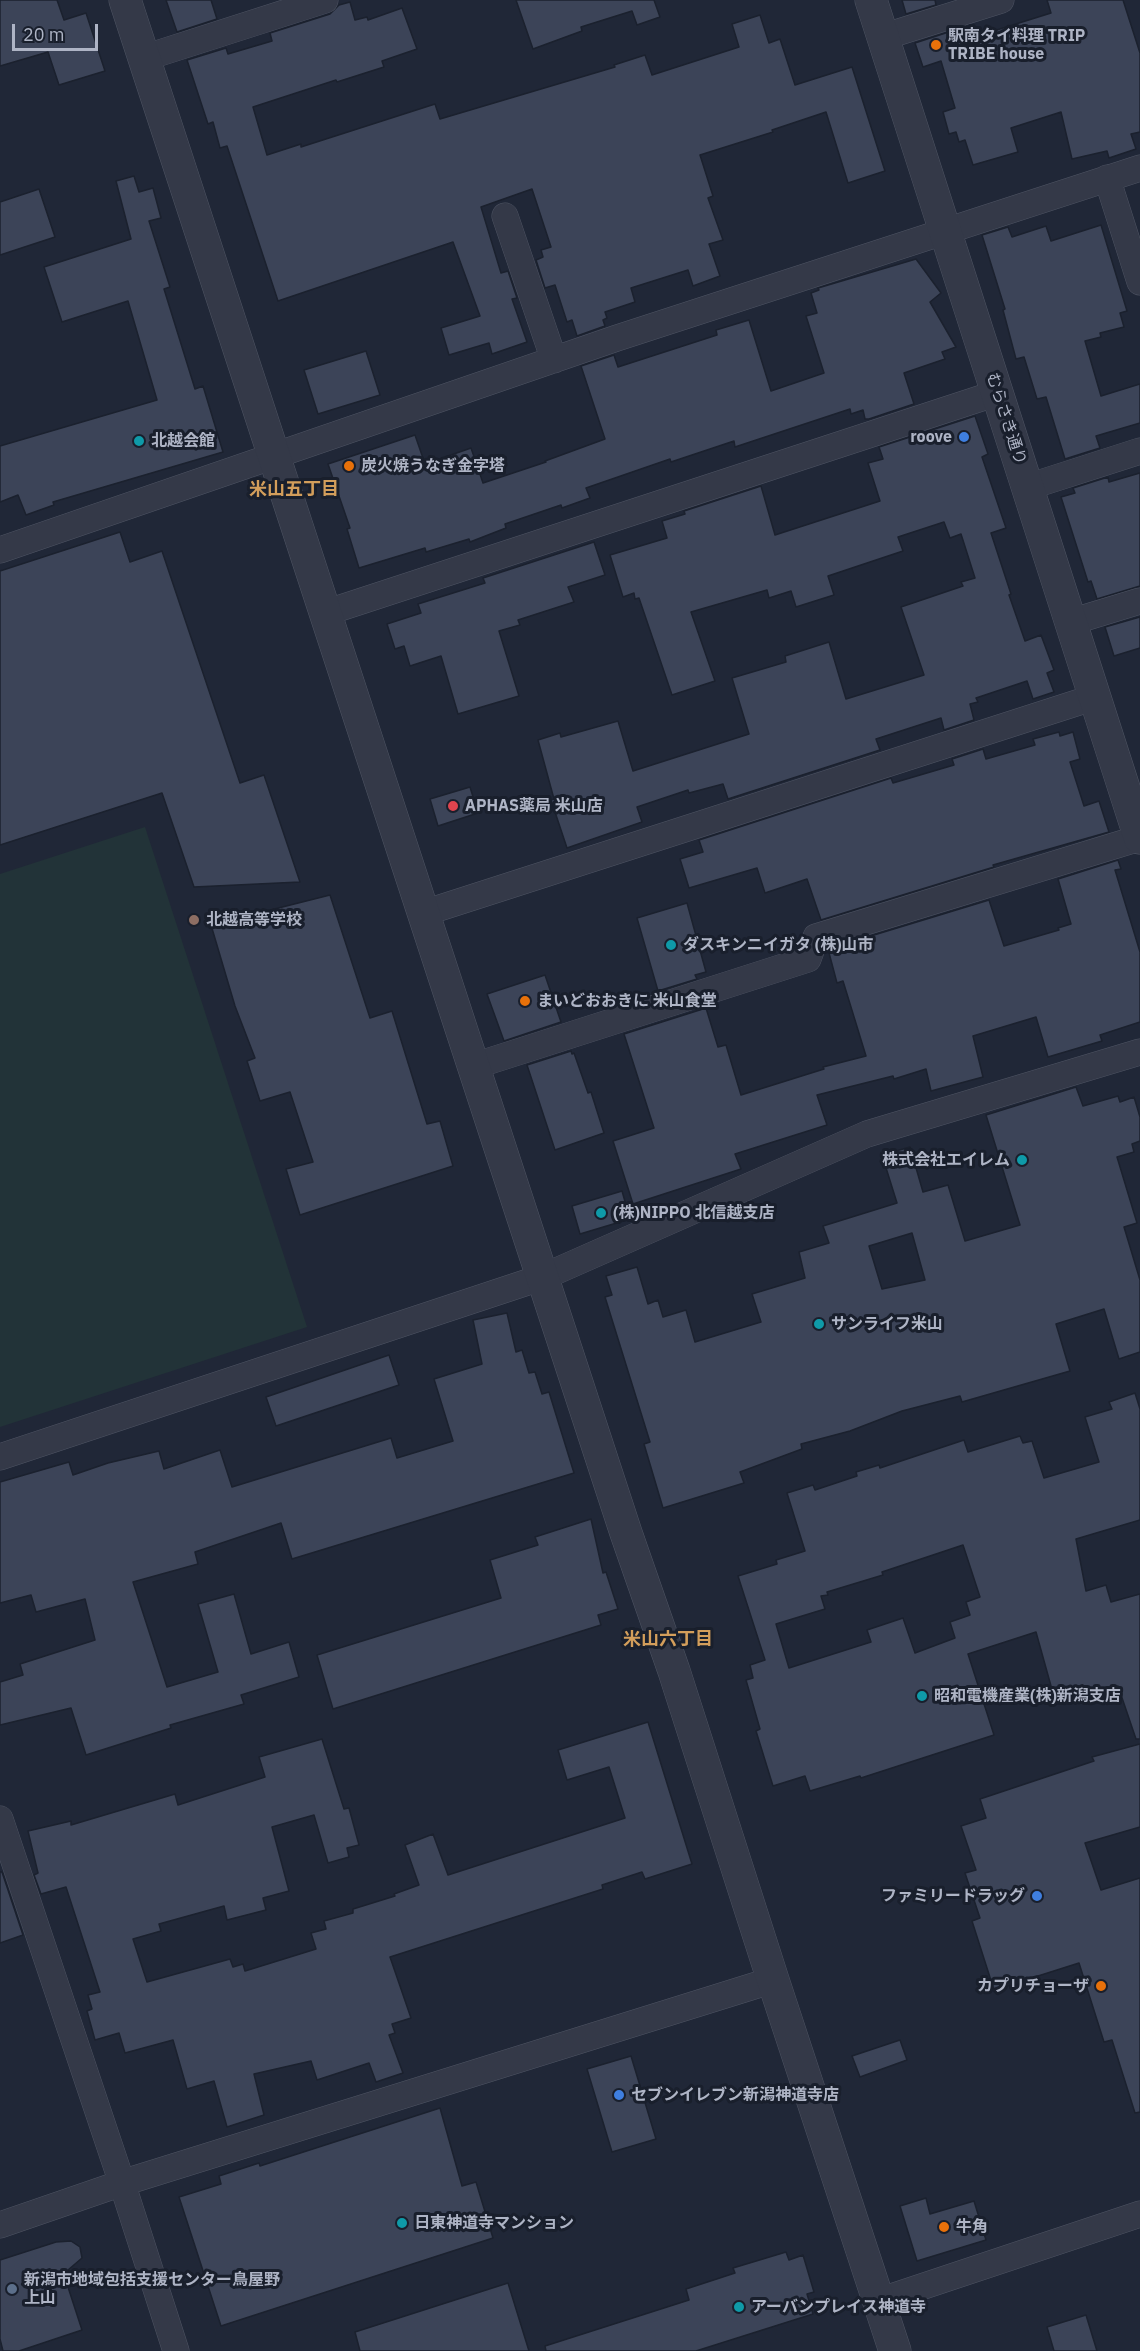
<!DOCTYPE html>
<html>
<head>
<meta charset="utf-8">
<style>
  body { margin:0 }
  #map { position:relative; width:1140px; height:2351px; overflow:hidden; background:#202737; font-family:"IBM Plex Sans",sans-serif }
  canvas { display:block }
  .scale { position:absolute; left:12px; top:24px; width:86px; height:27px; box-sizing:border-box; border:3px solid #aeb4c5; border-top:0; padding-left:8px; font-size:18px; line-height:21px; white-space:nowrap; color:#aeb4c5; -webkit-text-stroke:4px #191f2c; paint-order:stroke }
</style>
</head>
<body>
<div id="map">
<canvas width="1140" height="2351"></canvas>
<div class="scale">20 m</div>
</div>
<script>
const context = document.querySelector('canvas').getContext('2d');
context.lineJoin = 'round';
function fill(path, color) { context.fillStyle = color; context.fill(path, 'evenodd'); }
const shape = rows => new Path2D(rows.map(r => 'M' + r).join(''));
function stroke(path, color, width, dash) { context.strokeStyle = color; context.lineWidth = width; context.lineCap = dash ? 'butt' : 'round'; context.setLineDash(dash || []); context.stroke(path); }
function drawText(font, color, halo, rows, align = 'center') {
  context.font = font + ' "IBM Plex Sans","Noto Sans JP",sans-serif'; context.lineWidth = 6; context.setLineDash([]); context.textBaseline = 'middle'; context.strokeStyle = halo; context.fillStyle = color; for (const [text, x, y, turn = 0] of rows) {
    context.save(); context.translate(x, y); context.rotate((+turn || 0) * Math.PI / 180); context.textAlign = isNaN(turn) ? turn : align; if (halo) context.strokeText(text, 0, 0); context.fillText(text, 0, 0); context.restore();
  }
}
fill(shape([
  [145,827,307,1327,0,1427,0,874]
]), '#223338');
const building = shape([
  [0,0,57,0,64,20,86,13,105,71,59,85,48,52,0,66,0,0],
  [166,0,211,0,217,19,177,32,166,0],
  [516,0,654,0,660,17,637,25,632,11,581,27,582,31,533,49,516,0],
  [902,0,935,0,936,5,906,14,902,0],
  [1047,0,1123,0,1140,53,1140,132,1131,134,1136,149,1109,158,1107,151,1072,159,1061,112,1011,128,1018,152,973,165,965,140,959,142,956,132,949,134,943,112,955,108,941,61,923,67,915,43,967,26,971,38,1051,13,1047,0],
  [350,2,355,20,367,17,368,20,402,8,417,49,382,61,384,67,337,82,336,80,253,107,267,155,301,144,301,147,435,104,440,119,615,67,614,65,645,55,652,75,739,47,732,24,760,15,769,43,780,39,795,85,852,67,885,171,848,183,826,112,772,130,773,132,700,155,713,196,708,198,723,240,709,244,720,276,693,286,688,270,631,288,635,302,605,312,607,318,603,320,605,326,577,336,572,320,567,322,555,285,545,288,536,260,543,257,541,250,551,247,532,189,481,207,501,273,508,271,517,298,512,299,527,342,492,354,489,343,449,355,441,328,480,316,453,242,278,301,227,146,220,148,213,122,208,124,187,60,226,48,228,54,272,41,270,33,330,14,339,5,350,2],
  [134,176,139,192,153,188,161,218,149,221,170,287,164,289,195,389,203,386,223,452,53,502,54,505,26,515,18,495,0,502,0,446,157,400,128,301,62,322,44,267,131,239,116,181,134,176],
  [39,189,55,237,0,255,0,202,39,189],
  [1101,225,1127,311,1120,313,1124,327,1100,333,1101,337,1085,341,1101,396,1140,384,1140,423,1096,436,1100,448,1065,459,1046,397,1037,399,1024,357,1016,359,1003,310,1005,309,982,235,1008,227,1012,237,1046,226,1051,241,1101,225],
  [916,259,941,293,930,302,956,347,942,352,945,359,904,373,914,404,869,419,865,419,863,410,851,414,850,409,735,447,734,441,671,462,670,459,586,488,590,498,562,508,561,505,505,524,506,528,470,542,469,539,426,552,425,548,359,568,347,529,350,528,328,464,415,435,425,464,471,448,483,483,546,462,545,461,605,439,581,366,614,355,618,367,717,335,716,330,749,320,771,391,824,373,806,316,817,313,811,293,819,290,818,288,916,259],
  [366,351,380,395,318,414,304,370,366,351],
  [975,416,988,454,982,457,1006,528,991,533,1011,594,1009,595,1025,641,1041,635,1054,670,1047,673,1054,692,1033,699,1027,681,976,698,978,702,970,704,974,720,944,730,941,718,876,739,880,750,728,799,723,784,689,793,688,790,637,807,642,822,567,848,551,800,554,799,538,740,560,733,561,737,618,721,633,771,749,734,732,678,786,662,785,656,829,642,846,699,924,675,901,607,963,586,961,582,975,578,961,534,950,538,944,522,898,537,903,551,828,576,834,595,796,607,791,591,769,598,767,590,691,612,715,681,672,695,639,598,635,599,634,593,623,597,610,555,667,538,662,521,685,514,684,511,761,486,775,535,880,501,868,463,883,459,879,447,975,416],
  [1140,473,1140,586,1097,599,1091,581,1088,582,1061,497,1075,493,1073,488,1108,477,1109,482,1140,473],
  [120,532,130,562,162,551,240,783,264,775,300,882,194,887,162,793,0,845,0,571,120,532],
  [594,542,605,575,568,587,574,602,518,620,520,625,499,631,519,696,458,714,441,656,410,666,404,646,395,649,387,624,421,613,418,604,485,583,483,578,594,542],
  [1140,617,1140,648,1114,656,1105,627,1140,617],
  [1059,732,1060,736,1073,732,1080,759,1070,762,1084,806,1099,801,1109,832,993,865,994,867,821,920,807,879,765,893,757,868,689,888,680,859,703,852,699,840,891,778,893,783,954,765,952,759,983,749,986,759,1035,745,1033,739,1059,732],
  [470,787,478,813,438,826,430,799,470,787],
  [1118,860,1121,869,1115,870,1140,952,1140,1022,1100,1035,1102,1041,1048,1057,1036,1017,973,1036,983,1077,931,1091,926,1069,894,1079,893,1076,817,1095,827,1125,735,1154,741,1169,633,1204,613,1141,654,1128,624,1034,706,1008,718,1047,726,1045,741,1095,824,1069,823,1067,866,1056,843,981,837,983,828,949,989,900,1004,946,1059,930,1058,928,1071,924,1058,879,1118,860],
  [330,895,370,1018,392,1011,427,1124,440,1121,453,1166,300,1215,286,1169,313,1162,290,1092,260,1101,247,1061,255,1058,235,1006,211,925,330,895],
  [687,903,706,972,695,975,697,979,658,991,637,918,687,903],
  [545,975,561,1022,504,1041,487,994,545,975],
  [571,1051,572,1054,574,1053,588,1093,591,1092,604,1133,555,1150,527,1065,571,1051],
  [1076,1087,1083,1106,1118,1096,1120,1102,1134,1097,1140,1117,1140,1141,1132,1144,1134,1152,1117,1157,1137,1223,1124,1227,1140,1280,1140,1352,1119,1359,1104,1309,1056,1324,1070,1371,962,1402,960,1396,902,1411,850,1431,801,1444,802,1449,740,1472,744,1483,663,1508,644,1444,650,1442,605,1297,612,1295,606,1276,637,1267,648,1304,658,1300,663,1317,686,1310,695,1342,761,1322,752,1294,805,1278,799,1252,829,1243,823,1226,897,1203,882,1155,910,1147,923,1192,948,1185,965,1241,1020,1225,986,1115,1076,1087],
  [912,1233,925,1280,882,1289,869,1246,912,1233],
  [622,1191,630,1219,580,1234,572,1206,622,1191],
  [507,1313,516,1352,522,1350,529,1373,535,1372,542,1394,549,1392,574,1473,292,1559,281,1523,195,1552,198,1564,133,1582,167,1687,218,1672,198,1604,234,1594,251,1654,289,1642,299,1677,241,1695,244,1704,170,1725,171,1728,86,1755,71,1708,0,1725,0,1682,23,1675,20,1664,95,1640,85,1599,36,1612,31,1595,0,1603,0,1482,69,1462,73,1475,108,1463,159,1451,164,1469,220,1450,232,1487,391,1438,397,1458,453,1441,434,1379,482,1364,473,1320,507,1313],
  [389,1355,399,1385,276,1426,266,1397,389,1355],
  [1135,1393,1140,1409,1140,1520,1076,1539,1086,1591,1106,1585,1111,1602,1140,1594,1140,1739,1136,1739,1118,1686,1056,1704,1036,1632,968,1654,994,1735,861,1778,860,1776,810,1791,805,1776,773,1786,756,1731,760,1729,746,1680,753,1678,750,1665,765,1660,738,1576,777,1564,776,1560,805,1551,787,1493,813,1485,815,1490,857,1476,856,1472,879,1465,880,1468,964,1440,968,1452,1020,1436,1023,1443,1032,1441,1044,1478,1099,1462,1085,1417,1112,1409,1109,1402,1135,1393],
  [963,1545,980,1597,966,1602,970,1615,950,1622,955,1638,915,1653,903,1618,867,1630,871,1642,789,1668,776,1624,825,1609,821,1596,828,1595,827,1592,883,1575,882,1572,963,1545],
  [591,1519,603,1573,606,1572,618,1609,598,1615,601,1625,333,1709,317,1655,501,1598,490,1560,538,1545,535,1537,591,1519],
  [648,1722,692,1864,645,1879,642,1872,602,1885,603,1889,390,1957,411,2018,392,2024,395,2033,389,2035,403,2073,376,2082,369,2063,317,2080,311,2061,254,2074,264,2115,227,2127,214,2081,187,2089,173,2040,125,2053,119,2033,95,2040,87,2011,92,2009,88,1995,100,1992,66,1887,41,1894,34,1875,38,1873,28,1831,71,1821,71,1825,175,1794,178,1805,265,1777,259,1757,322,1739,344,1809,349,1808,359,1845,347,1848,349,1857,328,1863,314,1815,272,1827,289,1891,263,1898,266,1910,227,1920,224,1906,159,1924,161,1931,133,1939,147,1982,230,1959,233,1967,243,1964,245,1971,316,1949,311,1933,326,1929,324,1921,353,1913,353,1909,395,1896,394,1894,419,1885,405,1845,433,1834,448,1875,625,1818,609,1767,567,1780,558,1750,648,1722],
  [1140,1744,1140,1827,1085,1843,1101,1890,1140,1878,1140,2112,1135,2113,1112,2040,1104,2042,1079,1963,994,1990,972,1921,980,1918,965,1873,976,1870,961,1826,986,1818,980,1799,1094,1761,1092,1757,1140,1744],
  [0,1872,2,1872,23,1935,0,1943,0,1872],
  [900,2040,907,2060,860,2077,852,2056,900,2040],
  [631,2056,656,2139,612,2152,587,2069,631,2056],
  [440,2108,462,2186,476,2182,493,2238,221,2326,179,2197,221,2184,219,2176,259,2163,260,2166,440,2108],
  [926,2198,930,2214,974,2201,986,2240,917,2261,900,2206,926,2198],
  [71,2241,80,2247,82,2258,68,2270,71,2283,67,2284,82,2330,19,2351,3,2351,0,2339,0,2260,56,2242,71,2241],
  [786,2252,789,2260,803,2255,814,2292,807,2294,813,2314,696,2351,546,2351,545,2346,689,2300,686,2289,735,2273,733,2268,786,2252],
  [508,2283,529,2351,360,2351,355,2332,508,2283],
  [1086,2315,1097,2351,1054,2351,1047,2327,1086,2315]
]);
fill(building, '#3c4458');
stroke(building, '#1b212e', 1.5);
const minor = shape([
  [883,37,1001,0],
  [144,58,325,0],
  [1107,178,1140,282],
  [505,216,554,360],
  [1028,487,1140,451],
  [0,550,617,338,1140,168],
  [325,613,997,393],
  [1071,622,1140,601],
  [424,913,1095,697],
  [474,1066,808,959,816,937,1140,838],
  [0,1457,543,1277,867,1134,1140,1052],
  [0,1819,122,2183,176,2351],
  [0,2225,122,2183,773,1980],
  [879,2301,1140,2214]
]);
const tertiary = shape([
  [125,0,626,1533,674,1671,773,1980,895,2351],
  [871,0,1140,838]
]);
stroke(minor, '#4e5463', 27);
stroke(tertiary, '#4e5463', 33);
stroke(minor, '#343948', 26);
stroke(tertiary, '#343948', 32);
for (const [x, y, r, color] of [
  [936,45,6,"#e8710a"],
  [964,437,6,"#3f7fe0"],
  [139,441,6,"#0f9aa8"],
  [349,466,6,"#e8710a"],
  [453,806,6,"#e0444e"],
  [194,920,6,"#8d6e63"],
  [671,945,6,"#0f9aa8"],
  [525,1001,6,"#e8710a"],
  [1022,1160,6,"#0f9aa8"],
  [601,1213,6,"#0f9aa8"],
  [819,1324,6,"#0f9aa8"],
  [922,1696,6,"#0f9aa8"],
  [1037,1896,6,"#3f7fe0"],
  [1101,1986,6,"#e8710a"],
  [619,2095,6,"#3f7fe0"],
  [402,2223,6,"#0f9aa8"],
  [944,2227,6,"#e8710a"],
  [12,2289,6,"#5c6f8a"],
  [739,2307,6,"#0f9aa8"]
]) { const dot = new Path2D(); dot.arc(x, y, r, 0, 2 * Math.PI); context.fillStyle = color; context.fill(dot); stroke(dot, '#191f2c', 2); }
drawText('bold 16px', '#aeb4c5', '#191f2c', [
  ["駅南タイ料理 TRIP",948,36],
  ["TRIBE house",948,54],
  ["roove",952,437,"right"],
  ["北越会館",151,441],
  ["炭火焼うなぎ金字塔",361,466],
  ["APHAS薬局 米山店",465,806],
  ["北越高等学校",206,920],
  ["ダスキンニイガタ (株)山市",683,945],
  ["まいどおおきに 米山食堂",537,1001],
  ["株式会社エイレム",1010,1160,"right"],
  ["(株)NIPPO 北信越支店",613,1213],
  ["サンライフ米山",831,1324],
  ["昭和電機産業(株)新潟支店",934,1696],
  ["ファミリードラッグ",1025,1896,"right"],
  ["カプリチョーザ",1089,1986,"right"],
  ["セブンイレブン新潟神道寺店",631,2095],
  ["日東神道寺マンション",414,2223],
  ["牛角",956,2227],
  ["新潟市地域包括支援センター鳥屋野",24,2280],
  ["上山",24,2298],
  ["アーバンプレイス神道寺",751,2307]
], 'left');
drawText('16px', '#aeb4c5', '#191f2c', [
  ["むらさき通り",1006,419,72]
]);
drawText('bold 18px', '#d39e5b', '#191f2c', [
  ["米山五丁目",294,490],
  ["米山六丁目",668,1640]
]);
</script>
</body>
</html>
